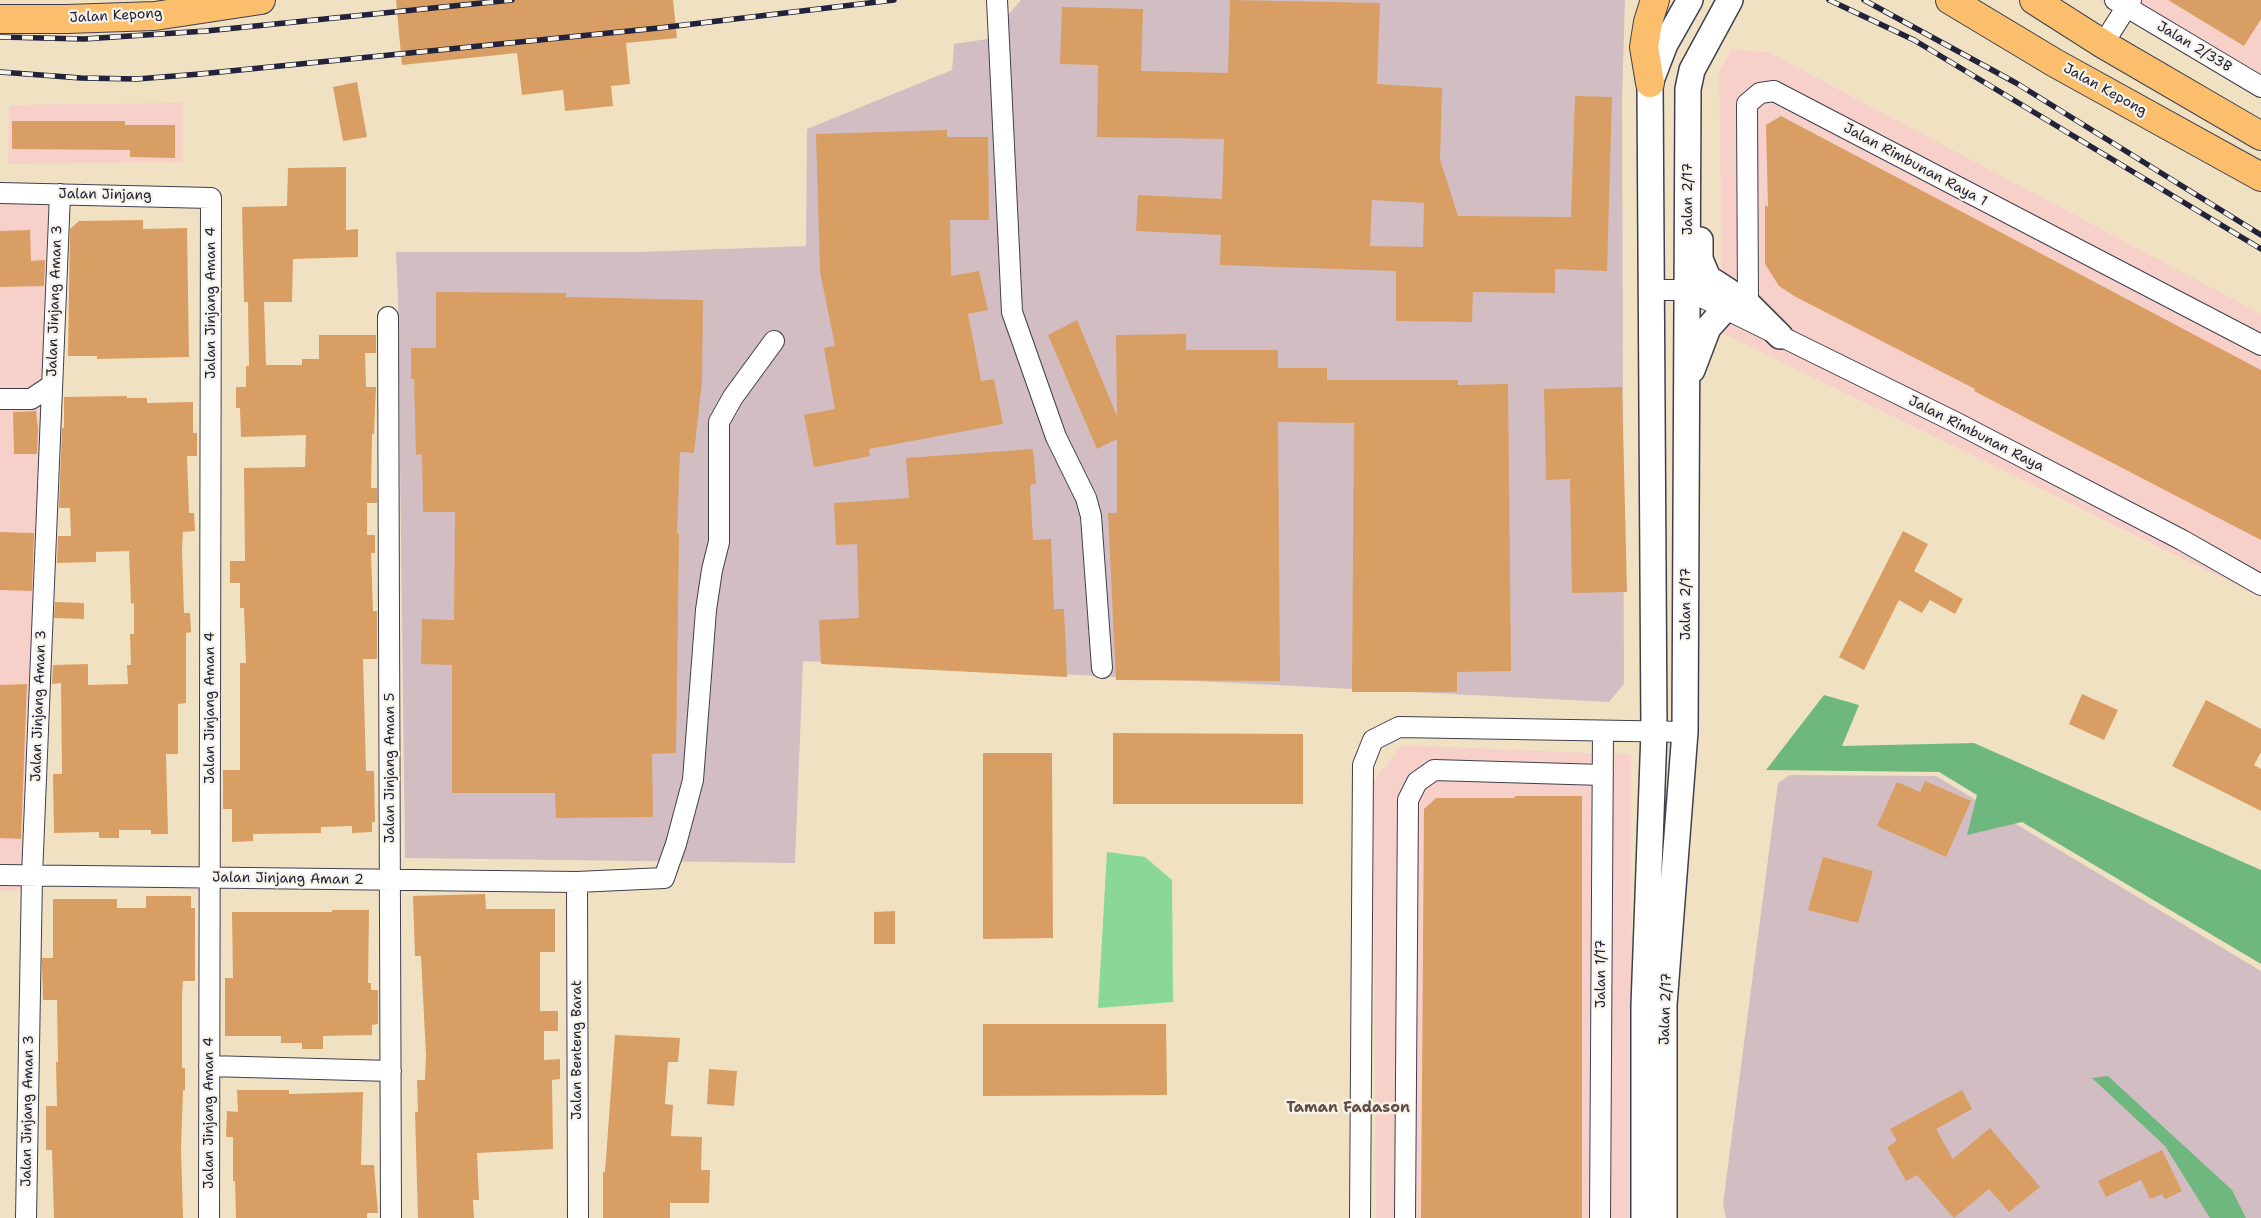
<!DOCTYPE html>
<html>
<head>
<meta charset="utf-8">
<style>
  body { margin:0 }
  canvas { display:block; background:#f0e1c3 }
</style>
</head>
<body>
<canvas width="2261" height="1218"></canvas>
<script>
const context = document.querySelector('canvas').getContext('2d');
context.lineJoin = 'round';
function fill(path, color) { context.fillStyle = color; context.fill(path, 'evenodd'); }
const shape = rows => new Path2D(rows.map(r => 'M' + r).join(''));
function stroke(path, color, width, dash) { context.strokeStyle = color; context.lineWidth = width; context.lineCap = dash ? 'butt' : 'round'; context.setLineDash(dash || []); context.stroke(path); }
function drawText(font, color, halo, rows, align = 'center') {
  context.font = font + ' "Shantell Sans",sans-serif'; context.lineWidth = 4.5; context.setLineDash([]); context.textBaseline = 'middle'; context.strokeStyle = halo; context.fillStyle = color; for (const [text, x, y, turn = 0] of rows) {
    context.save(); context.translate(x, y); context.rotate((+turn || 0) * Math.PI / 180); context.textAlign = isNaN(turn) ? turn : align; if (halo) context.strokeText(text, 0, 0); context.fillText(text, 0, 0); context.restore();
  }
}
fill(shape([
  [2098,0,2261,0,2261,98],
  [1731,50,1768,52,2261,314,2261,597,1723,333,1719,72],
  [183,103,182,162,8,164,9,105],
  [0,182,57,184,23,891,0,891],
  [1402,745,1631,755,1632,1218,1376,1218,1373,782]
]), '#f7d0ca');
fill(shape([
  [1021,0,1625,0,1622,100,1624,684,1609,702,803,661,795,863,405,858,398,300,396,252,637,252,806,246,807,129,952,70,954,44,987,39],
  [1790,775,1936,776,2261,971,2261,1218,1726,1218,1723,1204,1778,783]
]), '#d2bec2');
fill(shape([
  [1107,852,1145,857,1172,880,1173,1002,1098,1008]
]), '#89d897');
fill(shape([
  [1824,695,1859,705,1842,746,1974,743,2261,870,2261,964,2022,822,1967,835,1977,795,1939,772,1766,770],
  [2108,1076,2232,1190,2246,1218,2210,1218,2165,1146,2092,1078]
]), '#6eb880');
fill(shape([
  [396,0,673,0,677,38,626,43,630,84,611,86,613,106,565,111,563,90,522,95,517,53,402,65],
  [1230,0,1380,3,1377,84,1442,88,1440,159,1458,216,1571,217,1575,96,1612,97,1607,271,1555,269,1555,293,1473,292,1472,322,1396,321,1396,271,1220,265,1221,235,1136,231,1138,195,1222,199,1224,139,1097,137,1098,65,1060,64,1062,7,1143,9,1141,71,1228,73],
  [1372,200,1424,203,1423,247,1370,246],
  [2168,0,2261,0,2261,19,2244,46],
  [357,82,367,137,343,141,333,87],
  [1781,116,2261,370,2261,540,1974,391,1975,389,1796,297,1779,286,1765,264,1765,205,1768,207,1766,125],
  [12,121,125,121,125,125,175,125,175,158,130,157,130,150,12,149],
  [947,130,947,137,988,137,989,220,950,220,951,276,979,271,988,310,968,314,981,381,994,379,1003,424,869,449,870,456,814,467,804,415,835,409,824,348,835,346,820,272,816,134],
  [346,167,346,230,358,229,358,257,293,259,292,302,264,302,266,365,302,365,302,359,319,359,319,335,376,335,376,353,365,353,366,387,376,387,374,434,372,434,371,488,377,488,377,503,367,503,367,535,375,535,375,553,371,553,373,611,377,611,377,659,363,659,366,771,374,771,375,822,372,822,372,832,352,833,352,826,321,827,321,833,253,834,253,841,232,842,232,809,223,809,223,770,240,770,240,663,246,663,244,608,240,608,240,583,230,583,230,561,245,561,244,468,305,467,306,435,241,437,240,408,236,408,236,387,246,387,246,366,249,366,248,302,244,302,242,207,287,206,288,168],
  [143,220,143,229,187,228,189,357,97,359,97,356,68,356,70,229,79,221],
  [30,230,31,261,45,260,44,286,0,287,0,231],
  [436,292,566,293,566,297,703,300,702,381,694,453,680,452,677,534,679,534,676,753,652,754,653,817,556,818,555,793,452,793,452,665,421,664,422,619,454,620,455,512,423,512,422,454,416,455,414,379,411,379,411,348,436,348],
  [1077,320,1117,416,1116,335,1186,334,1186,350,1278,350,1278,368,1327,368,1327,380,1458,380,1458,385,1508,384,1511,671,1457,672,1457,692,1352,692,1354,423,1278,422,1280,681,1116,680,1108,513,1117,513,1117,439,1097,449,1048,335],
  [1622,387,1627,592,1572,593,1570,479,1546,480,1544,389],
  [127,396,127,398,147,398,147,403,193,402,193,433,197,433,197,456,187,456,189,513,194,513,195,531,183,532,182,550,184,613,190,613,191,632,186,633,186,703,178,704,178,754,166,754,168,834,151,834,151,830,119,830,119,838,99,838,99,832,54,833,53,774,62,774,61,683,52,684,53,665,88,664,88,685,128,684,127,665,131,665,130,634,134,634,134,603,131,604,129,551,96,552,96,562,57,563,58,536,71,536,70,508,59,508,62,428,64,428,64,397],
  [36,411,38,429,37,454,14,454,13,412],
  [1033,449,1036,484,1030,485,1033,540,1051,539,1054,609,1064,609,1067,677,821,664,819,620,859,618,857,544,836,545,834,503,909,498,906,458],
  [1903,531,1928,544,1914,571,1963,599,1955,614,1930,600,1922,613,1899,600,1864,670,1839,657],
  [0,532,34,533,32,591,0,590],
  [55,602,84,603,84,619,54,618],
  [27,684,21,839,0,838,0,685],
  [2082,694,2118,710,2104,740,2069,724],
  [2206,700,2261,729,2261,752,2254,765,2261,769,2261,811,2172,766],
  [1113,733,1303,734,1303,804,1113,804],
  [983,753,1052,753,1053,938,983,939],
  [1925,781,1971,801,1946,857,1877,826,1897,782,1920,792],
  [1515,796,1582,796,1582,1218,1421,1218,1424,809,1436,798,1515,798],
  [1823,857,1873,871,1858,923,1808,910],
  [485,894,486,909,555,909,555,952,540,952,540,1011,558,1011,558,1031,544,1031,544,1060,560,1059,560,1079,552,1080,553,1149,477,1153,479,1200,473,1200,474,1218,418,1218,415,1112,418,1112,417,1080,425,1080,426,1055,421,956,415,956,413,896],
  [146,896,191,896,191,908,195,908,195,981,183,981,182,995,182,1068,185,1068,185,1090,183,1090,181,1148,183,1218,54,1218,52,1150,46,1150,46,1106,57,1106,56,1062,58,1062,57,1000,43,1000,42,965,42,958,53,958,53,899,117,899,117,908,146,908],
  [332,910,369,910,368,983,371,983,371,990,378,990,378,1024,372,1025,372,1035,323,1036,323,1049,302,1049,302,1043,281,1043,281,1036,225,1036,225,978,233,978,232,912,332,912],
  [895,911,895,944,874,944,874,912],
  [983,1024,1166,1024,1167,1095,983,1096],
  [615,1035,680,1038,678,1062,668,1062,665,1104,673,1105,671,1136,702,1137,701,1170,710,1170,709,1203,670,1203,670,1218,603,1218,603,1172,605,1172],
  [709,1069,737,1071,734,1106,707,1104],
  [237,1090,289,1090,289,1094,363,1092,361,1165,374,1165,378,1213,367,1213,367,1218,236,1218,235,1181,233,1181,233,1137,226,1137,227,1111,238,1112],
  [1962,1090,1972,1109,1936,1129,1953,1159,1990,1128,2040,1187,2009,1212,1989,1189,1954,1218,1917,1175,1906,1181,1887,1147,1897,1141,1890,1129],
  [2162,1150,2182,1191,2165,1199,2162,1194,2150,1199,2141,1180,2106,1197,2098,1181]
]), '#d99e63');
const minor = shape([
  [997,0,1012,312,1056,437,1086,498,1091,516,1102,668],
  [2115,0,2261,87],
  [2103,44,2131,0],
  [0,193,211,198,209,1218],
  [1652,290,1687,290,1955,422,2182,540,2261,585],
  [1748,304,1747,104,1760,93,1774,91,2261,345],
  [388,317,391,1218],
  [0,399,31,399,52,385],
  [0,875,577,882,664,878,676,844,693,780,706,610,712,570,719,542,719,422,733,397,774,341],
  [577,882,578,1218],
  [209,1066,391,1071],
  [26,1218,32,876,60,194],
  [1360,1218,1363,765,1373,740,1399,727,1685,732],
  [1405,1218,1408,800,1417,782,1434,770,1603,775],
  [1600,1218,1603,731]
]);
const tertiary = shape([
  [1700,240,1700,259,1708,278,1748,304,1780,336],
  [1692,370,1708,328,1725,309],
  [1644,1218,1644,1006,1654,732,1650,83,1665,44,1690,0],
  [1664,1218,1664,1005,1685,732,1688,89,1692,70,1730,0]
]);
const primary = shape([
  [1950,0,2055,63,2261,177],
  [2034,0,2103,44,2261,136],
  [0,19,67,19,155,16,261,0],
  [1650,83,1644,47,1648,22,1655,0]
]);
stroke(minor, '#413f4f', 22);
stroke(tertiary, '#413f4f', 28);
stroke(primary, '#413f4f', 30);
stroke(minor, '#fff', 20);
stroke(tertiary, '#fff', 25);
stroke(primary, '#fabe6d', 28);
const rail = shape([
  [1829,0,1914,40,2261,249],
  [1864,0,2016,83,2261,235],
  [0,37,84,39,206,31,512,0],
  [0,72,81,78,137,79,200,74,659,28,894,0]
]);
stroke(rail, '#22223b', 5.5);
stroke(rail, '#f7f3e8', 4, [11]);
drawText('14px', '#22223b', '#f7f3e8', [
  ["Jalan Kepong",116,16,-3],
  ["Jalan 2/33B",2194,47,31],
  ["Jalan Kepong",2105,90,29],
  ["Jalan Rimbunan Raya 1",1915,165,28],
  ["Jalan Jinjang",105,195,1],
  ["Jalan 2/17",1688,199,-90],
  ["Jalan Jinjang Aman 3",55,301,-88],
  ["Jalan Jinjang Aman 4",211,303,-90],
  ["Jalan Rimbunan Raya",1976,434,27],
  ["Jalan 2/17",1686,604,-90],
  ["Jalan Jinjang Aman 3",39,706,-88],
  ["Jalan Jinjang Aman 4",210,708,-90],
  ["Jalan Jinjang Aman 5",390,768,-90],
  ["Jalan Jinjang Aman 2",288,879,1],
  ["Jalan 1/17",1601,974,-90],
  ["Jalan 2/17",1666,1009,-88],
  ["Jalan Benteng Barat",577,1050,-90],
  ["Jalan Jinjang Aman 3",28,1111,-89],
  ["Jalan Jinjang Aman 4",209,1113,-90]
]);
drawText('bold 15px', '#624d49', '#f7f3e8', [
  ["Taman Fadason",1348,1108]
]);
</script>
</body>
</html>
